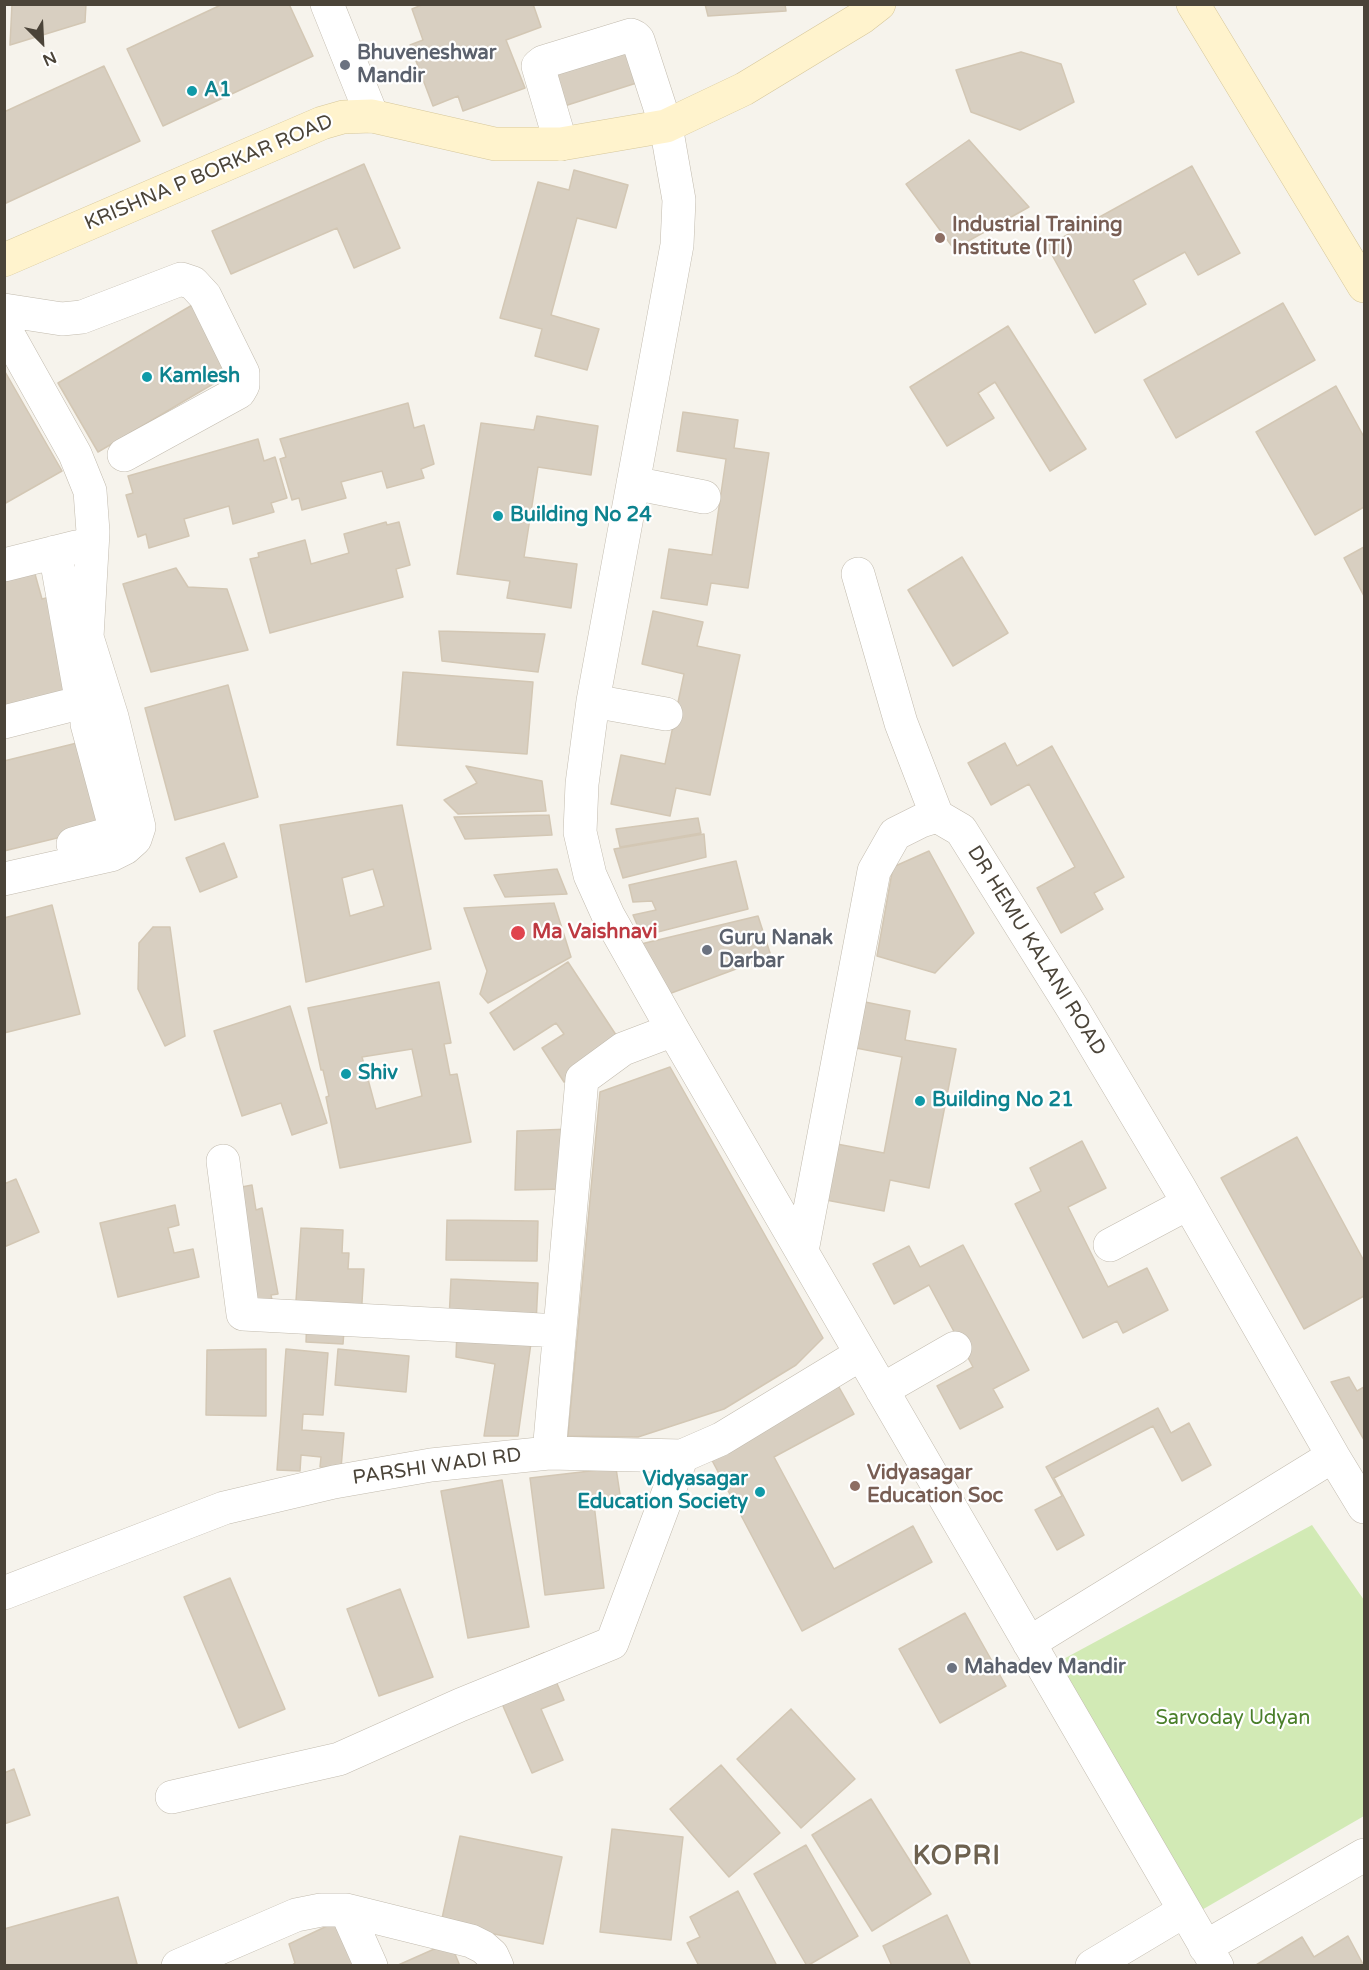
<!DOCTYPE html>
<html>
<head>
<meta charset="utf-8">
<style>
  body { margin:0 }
  #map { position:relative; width:1369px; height:1970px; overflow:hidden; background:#f6f3ec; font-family:"Varela Round",sans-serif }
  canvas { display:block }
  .frame { position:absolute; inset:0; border:6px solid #4b4439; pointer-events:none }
  .north { position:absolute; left:12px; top:12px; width:60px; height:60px; -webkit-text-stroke:4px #fff; paint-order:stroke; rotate:156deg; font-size:16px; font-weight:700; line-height:24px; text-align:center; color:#4b4439 }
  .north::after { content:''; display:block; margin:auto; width:21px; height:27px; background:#4b4439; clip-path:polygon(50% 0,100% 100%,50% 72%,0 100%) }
</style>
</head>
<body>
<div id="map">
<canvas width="1369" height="1970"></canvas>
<div class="frame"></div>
<div class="north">N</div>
</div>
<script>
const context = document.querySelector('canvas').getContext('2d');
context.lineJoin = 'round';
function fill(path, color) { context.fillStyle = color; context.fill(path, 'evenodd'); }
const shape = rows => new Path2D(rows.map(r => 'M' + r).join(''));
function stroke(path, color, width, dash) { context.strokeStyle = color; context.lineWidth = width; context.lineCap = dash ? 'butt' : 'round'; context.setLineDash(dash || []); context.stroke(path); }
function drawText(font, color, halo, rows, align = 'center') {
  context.font = font + ' "Varela Round",sans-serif'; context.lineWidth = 4.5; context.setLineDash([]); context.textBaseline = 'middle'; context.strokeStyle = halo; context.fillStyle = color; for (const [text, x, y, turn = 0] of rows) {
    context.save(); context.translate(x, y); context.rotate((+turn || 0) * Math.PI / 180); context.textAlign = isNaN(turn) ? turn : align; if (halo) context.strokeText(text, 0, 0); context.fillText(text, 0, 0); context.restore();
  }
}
fill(shape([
  [1312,1525,1364,1600,1364,1816,1200,1911,1045,1669]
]), '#d2eab5');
const building = shape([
  [12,4,86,4,85,22,10,45,12,4],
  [223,4,289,4,313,56,163,126,127,49,223,4],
  [424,4,533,4,541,27,506,40,525,88,463,111,458,96,433,106,410,45,423,40,412,9,424,4],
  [705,4,785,4,786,11,708,16,705,4],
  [633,37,646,80,555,109,541,65,633,37],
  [1021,52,1061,64,1074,102,1020,130,971,112,956,70,1021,52],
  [104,66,140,141,4,204,4,112,104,66],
  [969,140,1029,207,954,249,906,184,969,140],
  [364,164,400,248,354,268,337,228,231,274,212,231,364,164],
  [1192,166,1240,253,1198,275,1185,252,1133,280,1146,304,1095,333,1047,246,1192,166],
  [574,170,628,185,616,228,577,218,551,315,599,329,587,370,535,356,542,329,500,318,538,182,569,190,574,170],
  [1283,303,1315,360,1176,438,1144,380,1283,303],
  [194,304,235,371,98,452,58,383,194,304],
  [1008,326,1086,449,1050,471,995,382,978,393,994,418,947,446,910,387,1008,326],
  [4,370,62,471,4,504,4,370],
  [1336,386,1364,437,1364,507,1315,535,1256,432,1336,386],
  [408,403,414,428,424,425,434,464,421,469,424,478,387,488,382,471,341,482,346,498,302,510,299,498,292,500,280,459,286,457,280,439,408,403],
  [683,412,738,420,734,448,769,453,748,588,711,583,707,605,661,598,669,549,712,555,726,459,677,451,683,412],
  [537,416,598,426,591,475,538,467,524,557,577,564,571,608,507,598,510,581,457,574,481,423,534,430,537,416],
  [258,439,264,461,275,457,287,498,271,503,274,512,233,524,229,506,184,519,189,536,149,548,146,534,138,537,126,495,133,493,128,476,258,439],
  [386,522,387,525,399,522,410,565,396,569,403,597,270,633,250,559,259,557,258,553,305,540,311,564,349,553,344,534,386,522],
  [1364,547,1364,596,1344,558,1364,547],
  [962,557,1008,633,953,666,908,590,962,557],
  [33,567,42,599,50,597,66,651,56,654,69,697,4,716,4,576,33,567],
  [176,568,188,587,227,589,248,650,151,672,123,584,176,568],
  [653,611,703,622,697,646,740,655,710,795,676,788,670,816,611,804,621,755,665,764,684,674,642,664,653,611],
  [439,631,545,634,538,672,442,661,439,631],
  [403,672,533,682,527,754,397,745,403,672],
  [228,685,258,797,175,820,145,708,228,685],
  [85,741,106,826,4,851,4,761,85,741],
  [1005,743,1017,766,1052,746,1124,877,1094,893,1103,909,1061,933,1037,888,1075,867,1029,784,991,805,968,763,1005,743],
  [466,766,542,781,546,811,458,814,444,800,477,783,466,766],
  [402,805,431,949,306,982,280,825,402,805],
  [373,869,384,906,350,916,342,878,373,869],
  [549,815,552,835,465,839,454,817,549,815],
  [698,818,701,833,620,847,616,829,698,818],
  [704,834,706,857,623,878,614,849,704,834],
  [224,843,237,877,200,892,186,858,224,843],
  [929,851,974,933,935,973,877,956,893,867,929,851],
  [736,861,748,909,642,936,633,915,656,910,652,901,633,902,629,885,736,861],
  [557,869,567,894,505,897,494,875,557,869],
  [554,903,571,957,488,1003,480,994,487,971,464,908,554,903],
  [52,905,80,1014,4,1033,4,918,52,905],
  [758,916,771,956,666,995,641,944,758,916],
  [153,927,170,927,185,1036,165,1046,138,989,139,943,153,927],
  [568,962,622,1044,564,1082,542,1048,564,1034,556,1023,514,1050,490,1013,568,962],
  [439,982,451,1043,444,1044,450,1075,457,1074,471,1142,340,1168,326,1097,329,1096,323,1070,321,1070,308,1008,439,982],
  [412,1049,422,1096,376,1109,362,1057,412,1049],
  [865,1002,910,1011,905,1040,956,1049,929,1188,890,1180,884,1211,826,1200,837,1144,884,1153,902,1057,856,1048,865,1002],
  [290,1006,327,1123,292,1135,281,1103,242,1116,214,1031,290,1006],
  [670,1067,823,1338,796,1365,724,1409,638,1437,568,1436,600,1092,670,1067],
  [571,1129,566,1189,515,1190,517,1131,571,1129],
  [1297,1137,1364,1261,1364,1296,1304,1329,1221,1178,1297,1137],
  [1082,1141,1106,1188,1068,1207,1108,1287,1147,1268,1168,1310,1123,1333,1117,1321,1083,1338,1015,1204,1041,1191,1030,1168,1082,1141],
  [16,1179,39,1232,4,1247,4,1184,16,1179],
  [252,1185,256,1210,262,1208,278,1294,271,1295,277,1325,233,1302,216,1192,252,1185],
  [175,1205,179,1225,168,1228,174,1253,193,1249,199,1277,118,1297,100,1223,175,1205],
  [447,1220,538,1221,537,1261,446,1260,447,1220],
  [301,1228,343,1230,342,1253,349,1253,348,1269,364,1269,361,1319,345,1318,343,1344,306,1342,307,1316,295,1315,301,1228],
  [963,1245,1029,1370,993,1389,1003,1407,960,1429,937,1386,973,1367,929,1285,894,1304,873,1264,909,1246,920,1267,963,1245],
  [451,1279,538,1283,536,1324,449,1320,451,1279],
  [457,1330,532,1336,518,1436,484,1436,495,1364,456,1357,457,1330],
  [266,1349,266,1416,206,1415,207,1350,266,1349],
  [286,1349,328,1353,323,1415,303,1414,302,1430,344,1433,341,1468,320,1467,321,1457,301,1455,300,1471,277,1470,286,1349],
  [338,1349,409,1356,406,1392,335,1385,338,1349],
  [1349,1377,1357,1391,1364,1387,1364,1440,1331,1382,1349,1377],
  [835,1380,854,1414,774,1457,834,1569,913,1526,932,1562,802,1631,706,1449,835,1380],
  [1158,1408,1171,1433,1189,1423,1211,1465,1182,1481,1153,1426,1054,1478,1084,1535,1057,1550,1035,1510,1062,1496,1046,1467,1158,1408],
  [616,1468,621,1501,594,1504,604,1588,545,1595,530,1478,616,1468],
  [502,1480,529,1627,468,1638,441,1491,502,1480],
  [230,1578,285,1709,239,1728,184,1597,230,1578],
  [400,1589,433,1677,379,1696,347,1609,400,1589],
  [965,1613,1006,1686,940,1723,899,1649,965,1613],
  [544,1653,564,1700,541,1709,563,1760,532,1773,490,1676,544,1653],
  [791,1709,855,1779,801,1828,737,1759,791,1709],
  [721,1765,780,1833,729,1877,670,1809,721,1765],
  [14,1769,30,1815,4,1824,4,1773,14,1769],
  [871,1799,931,1894,872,1931,812,1835,871,1799],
  [612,1829,683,1837,671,1940,600,1932,612,1829],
  [460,1836,562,1857,543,1944,441,1923,460,1836],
  [806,1845,858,1936,807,1966,754,1874,806,1845],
  [738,1891,777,1966,699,1966,687,1943,700,1937,690,1917,738,1891],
  [118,1897,137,1964,130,1966,4,1966,4,1929,118,1897],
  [947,1915,971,1966,892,1966,883,1946,947,1915],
  [342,1919,361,1966,291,1966,295,1963,289,1944,342,1919],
  [1348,1936,1364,1966,1256,1965,1302,1937,1314,1957,1348,1936],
  [450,1942,460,1966,396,1966,450,1942]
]);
fill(building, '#d8cfc1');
stroke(building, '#d3c7b4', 1.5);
const street = shape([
  [327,4,372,116],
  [561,144,538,66,543,62,631,35,635,37,638,40,666,126,679,200,677,245,593,701,582,784,580,832,590,875,608,915,673,1030,1217,1966],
  [4,310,62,319,82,317,181,279,193,283,205,296,243,373,243,385,239,392,124,455],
  [4,327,75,454,90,491,93,532,87,637,112,717,139,827,135,839,125,848,111,855,4,879],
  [633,483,704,497],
  [4,565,76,547],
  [858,574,901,723,937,816],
  [593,701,666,714],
  [4,722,75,704,81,698,55,552],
  [73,844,109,834,114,824,87,724],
  [223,1161,243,1314,560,1331],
  [1110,1245,1187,1204],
  [802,1251,874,871,895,834,921,821,937,816,961,830,1073,1009,1179,1187,1333,1456,1364,1507],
  [882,1390,955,1348],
  [549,1453,582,1079,623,1049,673,1030],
  [4,1593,224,1508,334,1482,431,1465,549,1453,682,1456,721,1439,861,1354],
  [1029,1643,1333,1456],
  [172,1797,339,1759,460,1705,612,1643,682,1456],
  [346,1910,371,1966],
  [1205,1947,1364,1855],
  [178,1966,296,1915,321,1910,346,1910,471,1941,483,1947,492,1955,497,1966],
  [1092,1966,1184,1911]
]);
const secondary = shape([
  [1193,4,1364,286],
  [4,260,322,123,343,117,372,116,495,144,561,144,666,126,744,89,861,18,879,4]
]);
stroke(street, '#c2bbae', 34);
stroke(secondary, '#d6c79b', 34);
stroke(street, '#fff', 33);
stroke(secondary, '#fff3cd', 33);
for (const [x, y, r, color] of [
  [345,65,6,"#6b7280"],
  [192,91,6,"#0f9aa8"],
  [940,238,6,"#8d6e63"],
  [147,377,6,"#0f9aa8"],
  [498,516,6,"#0f9aa8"],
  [518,933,8,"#e0444e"],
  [707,950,6,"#6b7280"],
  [346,1074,6,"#0f9aa8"],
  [920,1101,6,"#0f9aa8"],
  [855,1486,6,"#8d6e63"],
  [760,1492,6,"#0f9aa8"],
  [952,1668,6,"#6b7280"]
]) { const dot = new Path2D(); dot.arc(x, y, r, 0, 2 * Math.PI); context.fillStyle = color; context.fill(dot); stroke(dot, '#fff', 2); }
drawText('bold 20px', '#5b616d', '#fff', [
  ["Bhuveneshwar",357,54],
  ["Mandir",357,77],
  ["Guru Nanak",719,939],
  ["Darbar",719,962],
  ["Mahadev Mandir",964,1668]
], 'left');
drawText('bold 20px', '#0d838f', '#fff', [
  ["A1",204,91],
  ["Kamlesh",159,377],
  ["Building No 24",510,516],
  ["Shiv",358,1074],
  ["Building No 21",932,1101],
  ["Vidyasagar",748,1480,"right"],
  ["Education Society",748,1503,"right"]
], 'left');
drawText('20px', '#4b4439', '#fff', [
  ["KRISHNA P BORKAR ROAD",209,173,-23],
  ["DR HEMU KALANI ROAD",1036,951,58],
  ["PARSHI WADI RD",437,1467,-8]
]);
drawText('bold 20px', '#785e54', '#fff', [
  ["Industrial Training",952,226],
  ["Institute (ITI)",952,249],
  ["Vidyasagar",867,1474],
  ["Education Soc",867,1497]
], 'left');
drawText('bold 20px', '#be3a42', '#fff', [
  ["Ma Vaishnavi",532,933]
], 'left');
drawText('20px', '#4a7f2a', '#fff', [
  ["Sarvoday Udyan",1233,1719]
]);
context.letterSpacing = '1.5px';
drawText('bold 26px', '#6e6250', '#fff', [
  ["KOPRI",957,1857]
]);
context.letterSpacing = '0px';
</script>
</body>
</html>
